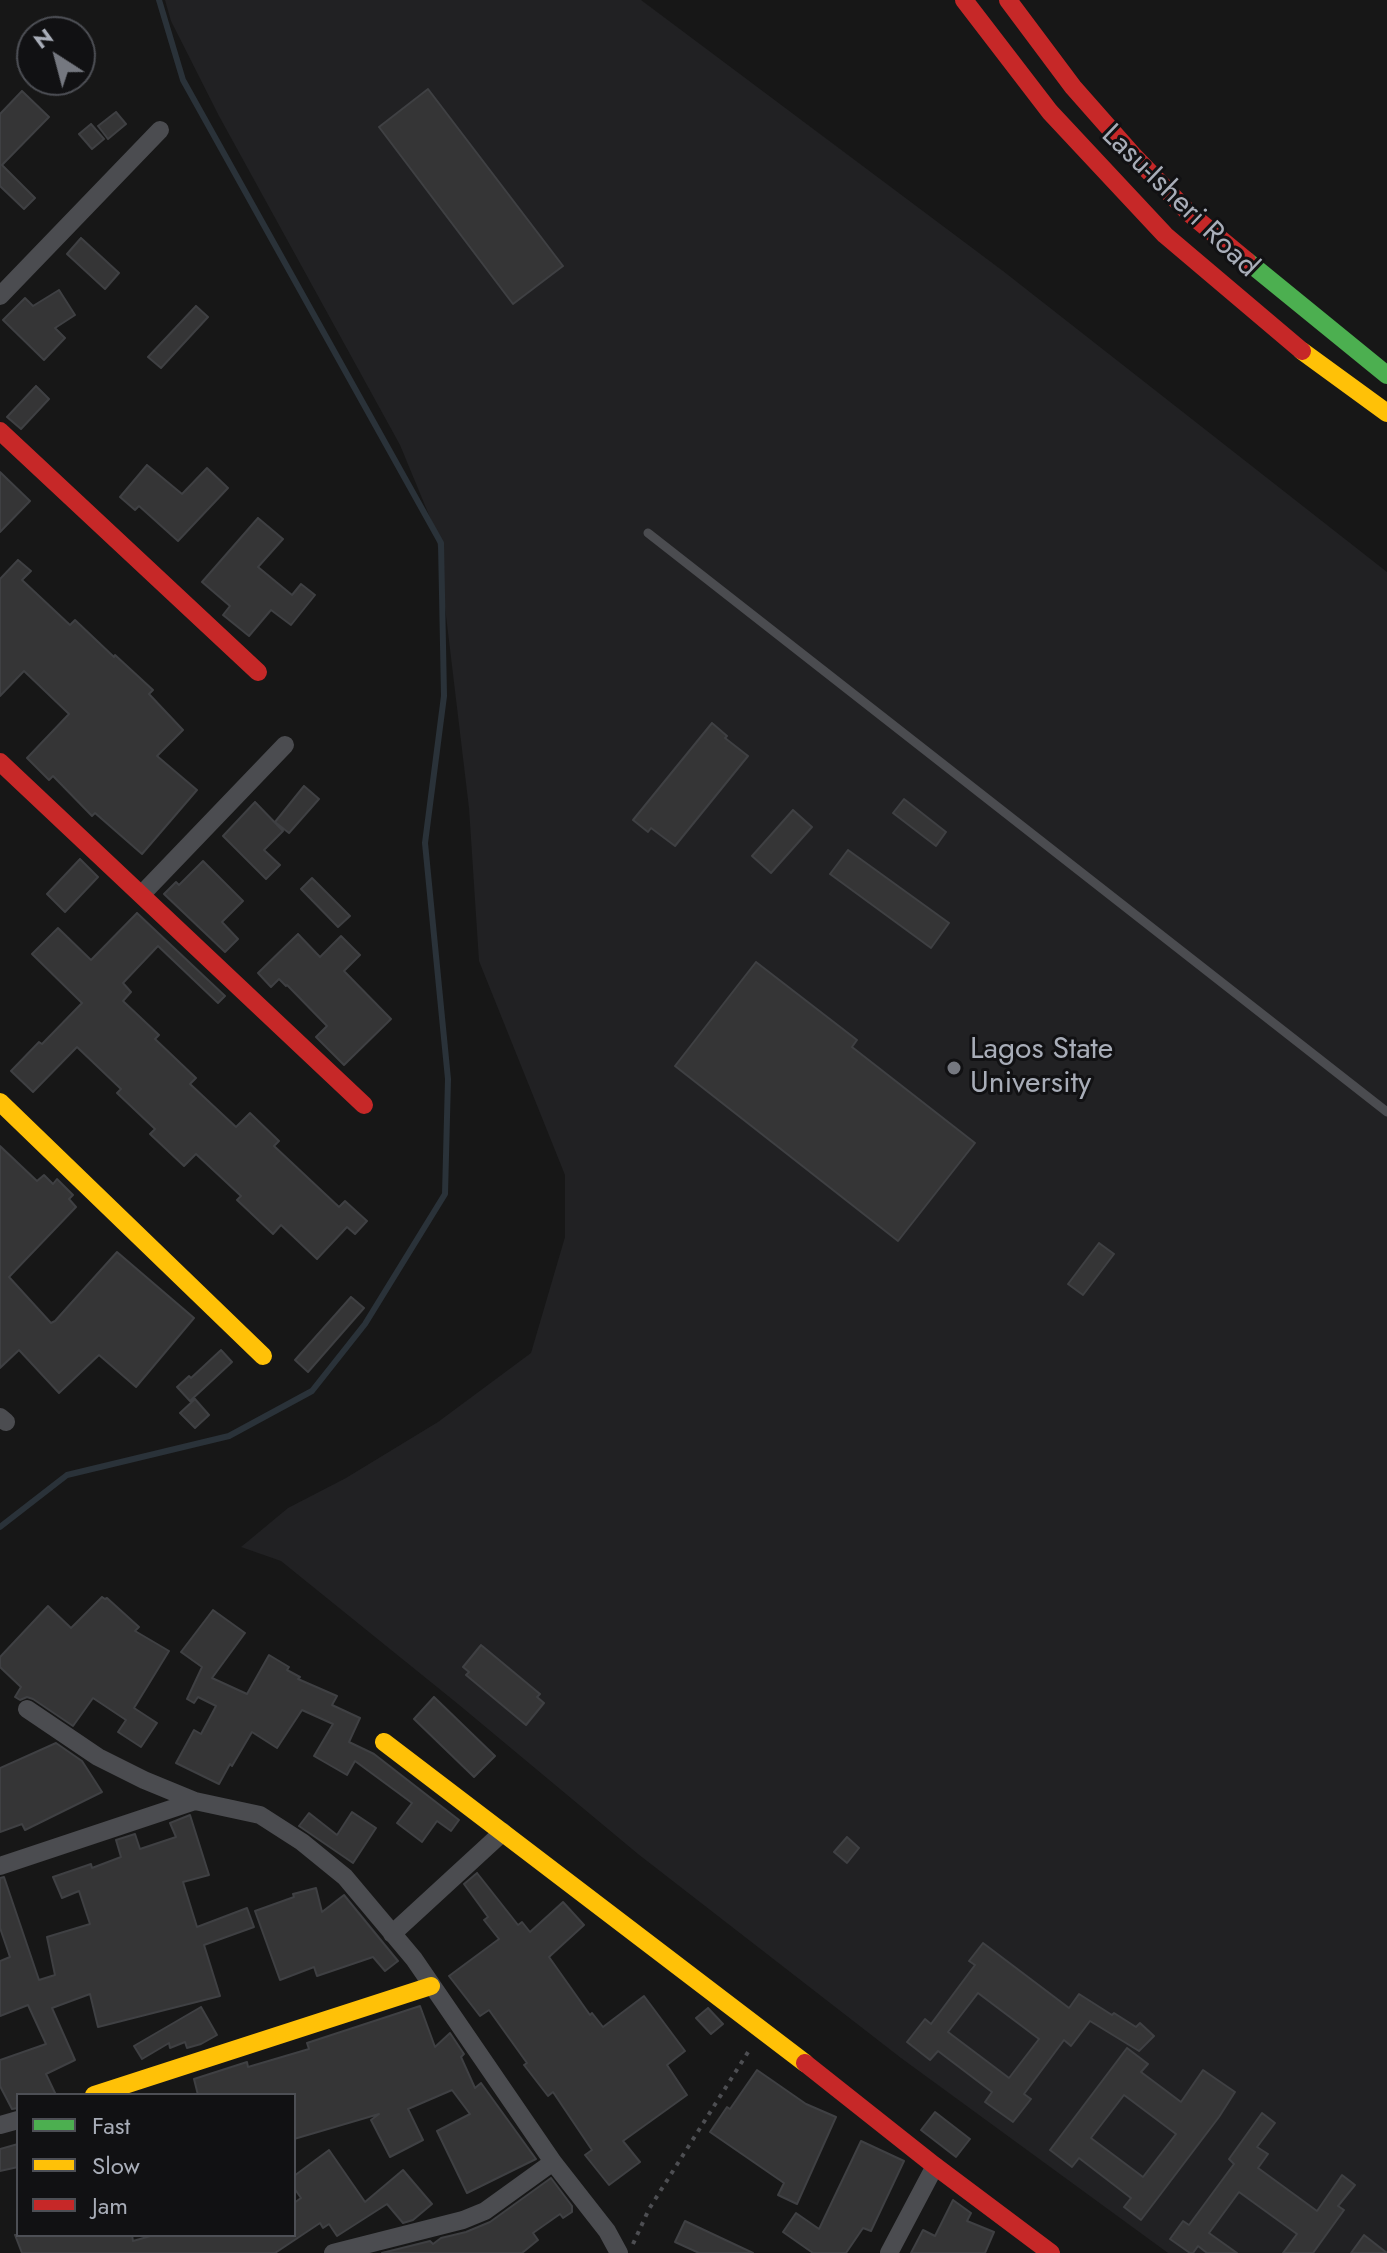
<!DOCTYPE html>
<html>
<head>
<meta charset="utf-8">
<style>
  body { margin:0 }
  #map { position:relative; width:1387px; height:2253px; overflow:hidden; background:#171717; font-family:Jost,sans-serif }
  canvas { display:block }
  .legend { position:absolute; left:16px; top:2093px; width:280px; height:144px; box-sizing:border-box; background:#111113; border:2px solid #4d4f55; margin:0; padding:10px 14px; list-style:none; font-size:24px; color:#a8adb8 }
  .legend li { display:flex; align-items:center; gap:16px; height:40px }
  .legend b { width:40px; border:2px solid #4d4f55 }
  .north { position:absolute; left:16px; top:16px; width:80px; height:80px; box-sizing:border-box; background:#111113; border:2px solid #4d4f55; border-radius:50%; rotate:324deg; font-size:22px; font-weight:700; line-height:32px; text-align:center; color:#a8adb8 }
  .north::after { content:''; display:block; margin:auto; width:28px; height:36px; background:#757880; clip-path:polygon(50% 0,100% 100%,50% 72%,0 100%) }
</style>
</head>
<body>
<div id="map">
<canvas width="1387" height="2253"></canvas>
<ul class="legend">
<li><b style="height:10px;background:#4caf50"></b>Fast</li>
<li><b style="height:10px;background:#ffc107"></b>Slow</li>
<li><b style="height:10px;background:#c62828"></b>Jam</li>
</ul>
<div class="north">N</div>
</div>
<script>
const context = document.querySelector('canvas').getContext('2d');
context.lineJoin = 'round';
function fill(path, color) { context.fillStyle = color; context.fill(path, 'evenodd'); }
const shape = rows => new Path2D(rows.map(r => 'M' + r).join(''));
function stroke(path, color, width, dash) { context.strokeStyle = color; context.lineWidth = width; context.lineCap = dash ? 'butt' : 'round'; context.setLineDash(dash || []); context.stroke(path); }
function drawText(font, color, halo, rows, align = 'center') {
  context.font = font + ' Jost,sans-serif'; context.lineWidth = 6; context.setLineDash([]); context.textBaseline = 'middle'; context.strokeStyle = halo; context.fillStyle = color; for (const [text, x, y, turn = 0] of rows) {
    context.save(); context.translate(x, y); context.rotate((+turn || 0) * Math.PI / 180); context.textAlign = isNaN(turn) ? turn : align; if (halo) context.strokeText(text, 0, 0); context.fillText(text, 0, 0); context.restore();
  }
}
fill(shape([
  [165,0,641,0,1003,271,1387,572,1387,2253,1168,2253,901,2058,638,1854,458,1704,281,1561,241,1547,288,1508,346,1478,438,1422,531,1353,565,1237,565,1175,479,961,469,808,436,532,400,445,219,116,171,21]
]), '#212123');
stroke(shape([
  [0,1527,67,1475,229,1436,312,1391,365,1324,445,1194,448,1079,425,843,444,696,441,543,183,80,159,0]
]), '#2a3239', 6);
const building = shape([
  [428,89,563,266,513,304,379,127,428,89],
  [22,91,49,117,2,165,35,198,24,209,0,186,0,114,22,91],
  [116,112,126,124,108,139,98,126,116,112],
  [91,124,104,139,92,149,79,134,91,124],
  [81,238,119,273,105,289,67,254,81,238],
  [59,290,75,315,55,328,65,338,44,360,3,320,25,298,33,306,59,290],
  [196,306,208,317,161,368,148,357,196,306],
  [36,386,49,399,21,429,7,417,36,386],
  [147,465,182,494,207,468,228,488,178,541,139,506,135,510,120,497,147,465],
  [0,472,30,501,0,532,0,472],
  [258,518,283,539,258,567,292,595,301,584,315,595,291,625,271,610,249,636,223,615,230,606,202,582,258,518],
  [18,560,31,571,22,580,70,625,75,620,114,657,115,655,153,690,149,694,183,730,157,756,197,790,142,854,95,813,92,816,53,776,49,780,27,758,69,714,24,671,0,696,0,579,18,560],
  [712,723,727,736,725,738,748,756,675,846,651,828,648,832,633,820,712,723],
  [304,786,319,799,289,833,275,822,304,786],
  [904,799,946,832,936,846,893,813,904,799],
  [255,802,283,831,264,850,280,865,266,879,223,836,255,802],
  [793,810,812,827,771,873,752,856,793,810],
  [848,850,949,923,931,948,830,874,848,850],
  [80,859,98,877,65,912,47,894,80,859],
  [203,861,243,901,222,922,238,939,225,952,164,894,176,882,179,885,203,861],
  [312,878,350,916,338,927,301,889,312,878],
  [137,913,225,996,218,1003,158,946,123,983,131,992,123,1001,159,1035,155,1039,196,1078,190,1084,236,1127,250,1113,279,1141,274,1146,339,1207,345,1201,367,1221,355,1234,347,1227,317,1259,281,1225,273,1234,237,1200,241,1196,196,1154,184,1166,150,1134,155,1129,117,1093,121,1089,77,1047,33,1092,11,1071,39,1042,42,1044,82,1003,32,954,58,928,91,960,137,913],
  [298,934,320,957,341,936,360,955,344,971,391,1019,344,1065,316,1037,327,1026,287,985,286,986,279,979,271,987,258,973,298,934],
  [756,962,857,1040,852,1047,975,1143,898,1241,675,1066,756,962],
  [0,1146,37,1181,44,1175,53,1184,57,1179,73,1195,69,1199,76,1207,9,1277,51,1323,55,1321,117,1252,194,1318,136,1387,99,1355,59,1393,19,1350,0,1368,0,1146],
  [1099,1243,1114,1254,1083,1295,1068,1284,1099,1243],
  [351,1297,364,1308,308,1372,295,1360,351,1297],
  [221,1350,232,1362,190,1401,177,1387,189,1376,191,1378,221,1350],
  [195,1399,209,1415,195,1428,180,1413,195,1399],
  [102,1597,105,1599,107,1598,139,1627,135,1631,169,1651,134,1708,157,1723,141,1747,118,1732,126,1720,93,1698,73,1726,33,1699,27,1697,20,1700,15,1697,21,1687,0,1667,0,1657,48,1606,71,1628,102,1597],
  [213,1610,245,1633,212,1678,247,1694,269,1655,289,1667,287,1670,300,1677,298,1679,337,1696,332,1705,360,1718,349,1742,374,1754,459,1820,451,1831,437,1821,422,1842,397,1823,412,1803,355,1761,347,1775,314,1756,333,1724,302,1710,277,1748,252,1732,232,1766,230,1764,219,1784,176,1763,194,1730,201,1734,216,1706,198,1697,194,1703,187,1699,202,1667,181,1652,213,1610],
  [481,1645,540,1694,537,1697,544,1703,526,1725,466,1675,469,1672,463,1667,481,1645],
  [434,1697,495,1756,474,1777,414,1719,434,1697],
  [56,1743,82,1761,102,1792,25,1830,22,1824,0,1832,0,1768,56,1743],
  [352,1812,376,1828,353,1863,299,1826,309,1813,337,1835,352,1812],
  [190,1815,209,1875,183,1882,197,1927,247,1908,254,1927,204,1945,220,1996,98,2027,90,1994,52,2008,75,2060,46,2074,56,2095,18,2095,18,2108,12,2109,0,2086,0,2060,46,2044,28,2005,0,2016,0,1961,10,1957,0,1928,0,1878,4,1877,39,1980,55,1975,47,1937,90,1924,79,1891,62,1898,53,1877,91,1864,92,1868,121,1857,116,1840,135,1834,140,1849,176,1837,170,1823,190,1815],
  [847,1837,859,1848,847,1863,834,1852,847,1837],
  [477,1873,518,1925,522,1922,530,1932,563,1902,584,1925,549,1957,590,2015,592,2013,603,2027,644,1996,685,2051,667,2065,687,2095,623,2141,640,2162,609,2185,585,2155,592,2150,553,2092,548,2096,524,2065,527,2063,489,2010,480,2016,449,1976,499,1939,484,1920,488,1917,464,1884,477,1873],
  [316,1888,322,1912,344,1895,398,1961,385,1971,373,1957,317,1976,314,1967,280,1980,255,1911,294,1897,293,1894,316,1888],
  [983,1943,1069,2008,1079,1994,1112,2015,1114,2013,1136,2027,1140,2023,1154,2036,1139,2051,1090,2021,1071,2046,1064,2040,1024,2094,1031,2099,1013,2122,985,2102,992,2092,938,2051,930,2060,907,2042,925,2019,931,2024,975,1965,969,1961,983,1943],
  [978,1993,1039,2039,1009,2078,948,2032,978,1993],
  [420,2006,435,2047,450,2033,464,2054,461,2057,475,2088,481,2083,536,2159,467,2193,437,2131,470,2114,452,2090,408,2109,423,2140,390,2157,371,2120,379,2114,294,2139,294,2095,198,2095,194,2079,247,2062,248,2067,309,2049,307,2043,420,2006],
  [201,2007,217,2035,201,2044,187,2048,185,2042,170,2048,169,2043,142,2059,134,2046,201,2007],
  [708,2008,723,2024,711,2034,696,2018,708,2008],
  [1127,2048,1148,2064,1141,2072,1181,2102,1203,2070,1235,2092,1219,2117,1141,2220,1124,2207,1131,2198,1079,2158,1072,2167,1050,2150,1127,2048],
  [1124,2095,1176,2134,1143,2177,1091,2138,1124,2095],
  [757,2070,806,2104,836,2117,797,2204,778,2195,784,2183,710,2132,727,2107,730,2109,757,2070],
  [935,2112,970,2139,956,2157,921,2130,935,2112],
  [1262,2113,1275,2123,1257,2147,1268,2154,1258,2168,1317,2211,1342,2175,1355,2185,1338,2206,1344,2210,1313,2253,1283,2253,1297,2234,1239,2192,1209,2233,1237,2253,1207,2253,1198,2246,1193,2253,1190,2253,1170,2239,1183,2221,1189,2225,1234,2164,1229,2159,1262,2113],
  [861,2141,904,2161,871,2231,863,2228,846,2253,813,2253,783,2232,796,2213,819,2229,861,2141],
  [18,2144,18,2167,0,2171,0,2149,18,2144],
  [329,2150,365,2202,403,2170,432,2204,413,2220,403,2223,387,2204,337,2236,329,2224,323,2228,320,2223,275,2253,22,2253,15,2235,132,2235,133,2241,154,2235,294,2235,294,2203,301,2198,294,2188,294,2176,329,2150],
  [551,2178,572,2206,572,2212,563,2218,560,2214,533,2233,538,2240,522,2253,382,2253,430,2241,433,2244,441,2238,466,2232,490,2222,551,2178],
  [953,2200,971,2213,967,2221,994,2232,985,2253,911,2253,923,2230,935,2236,953,2200],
  [685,2221,753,2253,699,2253,675,2242,685,2221],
  [1364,2235,1387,2253,1351,2253,1364,2235]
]);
fill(building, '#353536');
stroke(building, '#3f4043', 2);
stroke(shape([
  [633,2244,649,2209,750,2049]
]), '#4d4e52', 4, [4, 6]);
stroke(shape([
  [648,533,1387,1112]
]), '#4b4c50', 9);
stroke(shape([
  [0,296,160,130],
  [142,894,285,745],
  [0,1417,6,1422],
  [27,1709,98,1757,144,1780,195,1801,260,1815,302,1842,345,1877,414,1959,553,2162,607,2231,619,2253],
  [0,1866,195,1801],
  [392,1934,503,1832],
  [0,2125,18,2120],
  [333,2253,463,2220,485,2211,553,2162],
  [889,2253,935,2166]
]), '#4b4c50', 18);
stroke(shape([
  [1247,261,1387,375]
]), '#4caf50', 18);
stroke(shape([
  [1302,351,1387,413],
  [0,1102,263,1356],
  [384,1742,805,2063],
  [94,2095,431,1986]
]), '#ffc107', 18);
stroke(shape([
  [964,0,1050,112,1165,235,1302,351],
  [1008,0,1073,87,1133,155,1189,213,1247,261],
  [0,431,258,672],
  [0,762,364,1105],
  [805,2063,935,2166,1051,2253]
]), '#c62828', 18);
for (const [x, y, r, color] of [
  [954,1068,8,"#757880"]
]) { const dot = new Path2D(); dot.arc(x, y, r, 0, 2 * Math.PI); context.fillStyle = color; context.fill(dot); stroke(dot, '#111113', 3); }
drawText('30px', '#a8adb8', '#111113', [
  ["Lasu-Isheri Road",1179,202,44]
]);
drawText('30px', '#a8adb8', '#111113', [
  ["Lagos State",970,1051],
  ["University",970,1085]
], 'left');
</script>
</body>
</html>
